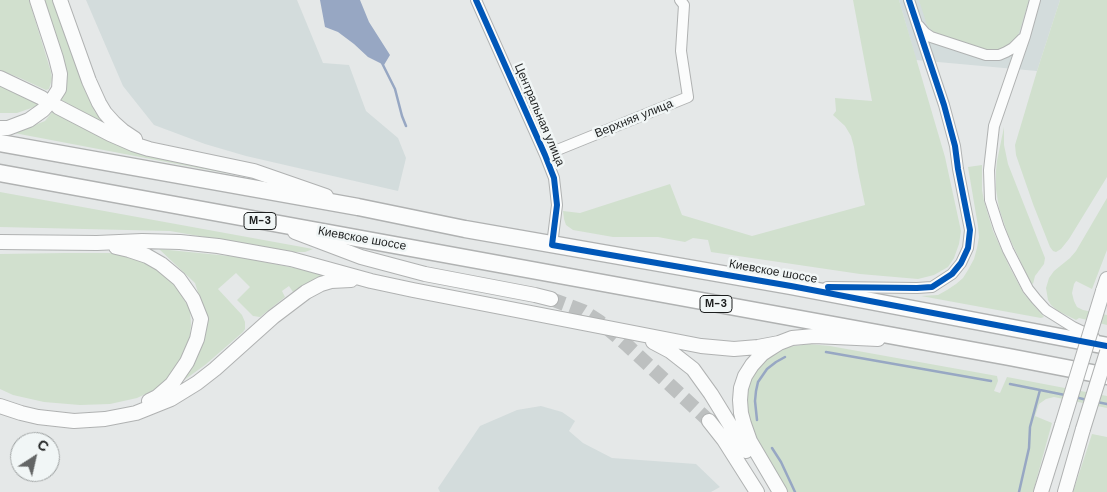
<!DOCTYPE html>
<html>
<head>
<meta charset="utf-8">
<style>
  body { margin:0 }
  #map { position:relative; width:1107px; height:492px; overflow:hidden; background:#e5e8e8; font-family:"DM Sans",sans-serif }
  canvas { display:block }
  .north { position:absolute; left:10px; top:432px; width:50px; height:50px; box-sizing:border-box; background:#f1f6f6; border:1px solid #9ca0a0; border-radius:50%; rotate:35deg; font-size:14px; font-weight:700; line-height:20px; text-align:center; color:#1d1f1f }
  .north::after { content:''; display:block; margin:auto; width:18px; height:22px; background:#636565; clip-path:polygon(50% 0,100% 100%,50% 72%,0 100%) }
</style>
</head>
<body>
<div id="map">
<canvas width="1107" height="492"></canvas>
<div class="north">С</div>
</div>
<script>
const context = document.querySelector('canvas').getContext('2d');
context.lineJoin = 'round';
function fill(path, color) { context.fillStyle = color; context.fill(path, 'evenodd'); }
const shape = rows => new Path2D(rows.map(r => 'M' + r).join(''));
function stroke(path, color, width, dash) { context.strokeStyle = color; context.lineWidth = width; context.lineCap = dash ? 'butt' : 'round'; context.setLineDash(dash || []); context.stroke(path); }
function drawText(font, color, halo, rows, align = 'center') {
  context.font = font + ' "DM Sans",sans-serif'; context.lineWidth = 5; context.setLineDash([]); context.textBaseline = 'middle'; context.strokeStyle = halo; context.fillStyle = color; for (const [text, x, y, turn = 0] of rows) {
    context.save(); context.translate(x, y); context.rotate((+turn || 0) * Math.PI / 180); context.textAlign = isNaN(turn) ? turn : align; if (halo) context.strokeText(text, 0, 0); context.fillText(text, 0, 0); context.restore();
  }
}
fill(shape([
  [86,0,297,0,323,63,349,65,366,111,398,138,406,158,398,191,246,156,205,144,154,125,123,86],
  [899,0,1060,0,1037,71,916,60],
  [541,406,562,412,575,421,569,431,583,443,612,458,696,464,720,487,711,492,440,492,438,488,480,426,517,410]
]), '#d3dcdc');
fill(shape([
  [0,0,29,0,51,72,52,79,49,89,46,90,20,78,0,70],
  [43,0,53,0,85,91,95,112,107,126,60,99],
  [853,0,899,0,945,157,961,231,959,244,954,258,948,267,934,275,918,279,860,274,711,252,708,240,693,238,685,242,658,237,613,237,573,230,566,225,564,219,563,211,580,213,670,184,682,215,752,236,865,205,858,171,854,147,851,136,845,126,833,115,836,111,835,98,872,101],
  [919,0,1029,0,1019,33,1014,42,997,52,988,51,934,33,927,25],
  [1060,0,1107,0,1107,177,1069,239,1061,249,1056,252,1053,251,1050,247,1033,204,1016,155,1015,145,1037,71],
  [0,84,39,102,37,106,17,113,0,113],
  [52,112,95,134,138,152,235,175,9,132,27,128,45,121],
  [1004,127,1004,145,1008,164,1045,258,1044,264,1035,276,1033,284,1031,283,1026,273,1008,235,999,208,996,189,996,171,997,161],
  [982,165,982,190,984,201,993,231,1009,266,1024,294,1044,317,1041,318,921,296,938,295,947,290,956,284,963,278,968,270,974,259,977,248,979,237,978,226,968,167],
  [0,192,313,249,305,252,291,252,170,231,0,227],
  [1107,198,1107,250,1092,289,1076,281,1074,284,1072,293,1074,301,1077,307,1083,310,1107,315,1107,325,1079,318,1076,320,1058,311,1051,305,1048,300,1046,288,1049,278,1054,271,1070,258,1076,251],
  [159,249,239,257,325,274,293,292,289,286,282,291,285,297,260,317,253,316,237,300,250,287,236,273,218,289,242,315,245,322,245,329,243,332,205,365,180,383,192,367,203,343,207,320,195,283],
  [65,253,122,253,141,259,167,276,181,294,190,310,191,325,189,344,172,375,154,390,137,398,110,404,80,405,44,402,13,395,0,389,0,254],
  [809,344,830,346,997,376,998,381,994,391,1000,393,1007,377,1107,396,1107,408,1054,397,1046,399,1039,404,1035,416,1052,423,1033,492,786,492,758,444,747,412,747,395,751,379,757,368,766,359,788,347],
  [1092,434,1107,437,1107,492,1073,492]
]), '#d1e0ce');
fill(shape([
  [320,0,360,0,369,22,390,55,384,65,368,57,354,44,338,32,325,27]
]), '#97a7c3');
stroke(shape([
  [382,63,395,89,402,116,406,126],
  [826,352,991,381],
  [1010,384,1065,395],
  [1075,397,1087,400],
  [1097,402,1107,404],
  [757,420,755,401,756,391,758,382,767,369,776,362,785,357],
  [772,448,781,462,795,492],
  [1019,492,1029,448,1030,427,1040,390]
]), '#97a7c3', 2.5);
stroke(shape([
  [551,299,583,311,600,322,628,346,709,421]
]), '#bdc0c0', 14, [14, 7]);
const minor = shape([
  [476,0,545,155,554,178,557,205,552,245],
  [1035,0,1025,36,994,126,989,170,990,200,999,228,1008,250,1028,289,1036,299,1046,310,1073,327,1094,337],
  [919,26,925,33,931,37,986,55,999,55,1006,52,1013,48,1022,39],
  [545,155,688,97,681,51,684,5,680,0],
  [827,287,917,288,932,287,952,274,961,263,968,248,970,230,958,169,955,146,944,105,909,0]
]);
const secondary = shape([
  [60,0,89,81,99,103,105,113,114,123,123,131,135,139],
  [0,78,42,98],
  [58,107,110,134,133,144,149,149,254,171,326,196],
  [0,128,8,128,29,120,43,110,52,100,59,89,60,74,56,58,37,0],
  [295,232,361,257,425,274,535,295,551,299],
  [0,242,97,243,142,241,180,242,218,246,291,259,371,281,413,290,701,346,734,349,758,347,779,343],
  [116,247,129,250,147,256,161,264,179,279,193,299,201,319,197,339,187,362,172,384,157,397,149,401],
  [1103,291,1107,279],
  [653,342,670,351,693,369,711,394,746,451],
  [0,406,21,413,38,417,74,421,105,419,136,413,171,399,197,383,215,369,273,317,306,292,321,284,331,281,351,280],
  [709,421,724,440,757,492],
  [780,492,750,441,744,424,741,413,740,400,741,388,745,376,752,365,762,354,768,350,779,343,792,338,814,336,878,339],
  [1041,492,1062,425],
  [1065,492,1083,429]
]);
const trunk = shape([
  [0,143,358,207,465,229,791,286,1107,346],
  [0,173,1009,357,1107,376]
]);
stroke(minor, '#b0b2b2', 12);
stroke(secondary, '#b0b2b2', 16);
stroke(trunk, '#b0b2b2', 19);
stroke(minor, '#fbfcfc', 10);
stroke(secondary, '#fbfcfc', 14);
stroke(trunk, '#fbfcfc', 16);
const secondaryBridge = shape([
  [1062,425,1103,291],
  [1083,429,1107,352]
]);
stroke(secondaryBridge, '#b0b2b2', 16, []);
stroke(secondaryBridge, '#fbfcfc', 14);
stroke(shape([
  [476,0,545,155,554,178,557,205,552,245,791,286,1107,346],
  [828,287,917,288,932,287,952,274,961,263,968,248,970,230,958,169,955,146,944,105,909,0]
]), '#0057b8', 6);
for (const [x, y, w] of [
  [260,221,32],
  [716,304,32]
]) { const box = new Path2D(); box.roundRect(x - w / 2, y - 8.5, w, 17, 4); context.fillStyle = '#f1f6f6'; context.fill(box); stroke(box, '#1d1f1f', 1); }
drawText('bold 11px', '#1d1f1f', null, [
  ["М-3",260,221],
  ["М-3",716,304]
]);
drawText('12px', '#1d1f1f', '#f1f6f6', [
  ["Центральная улица",539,115,67],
  ["Верхняя улица",634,119,-22],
  ["Киевское шоссе",362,239,10],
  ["Киевское шоссе",773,272,10]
]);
</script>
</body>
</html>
